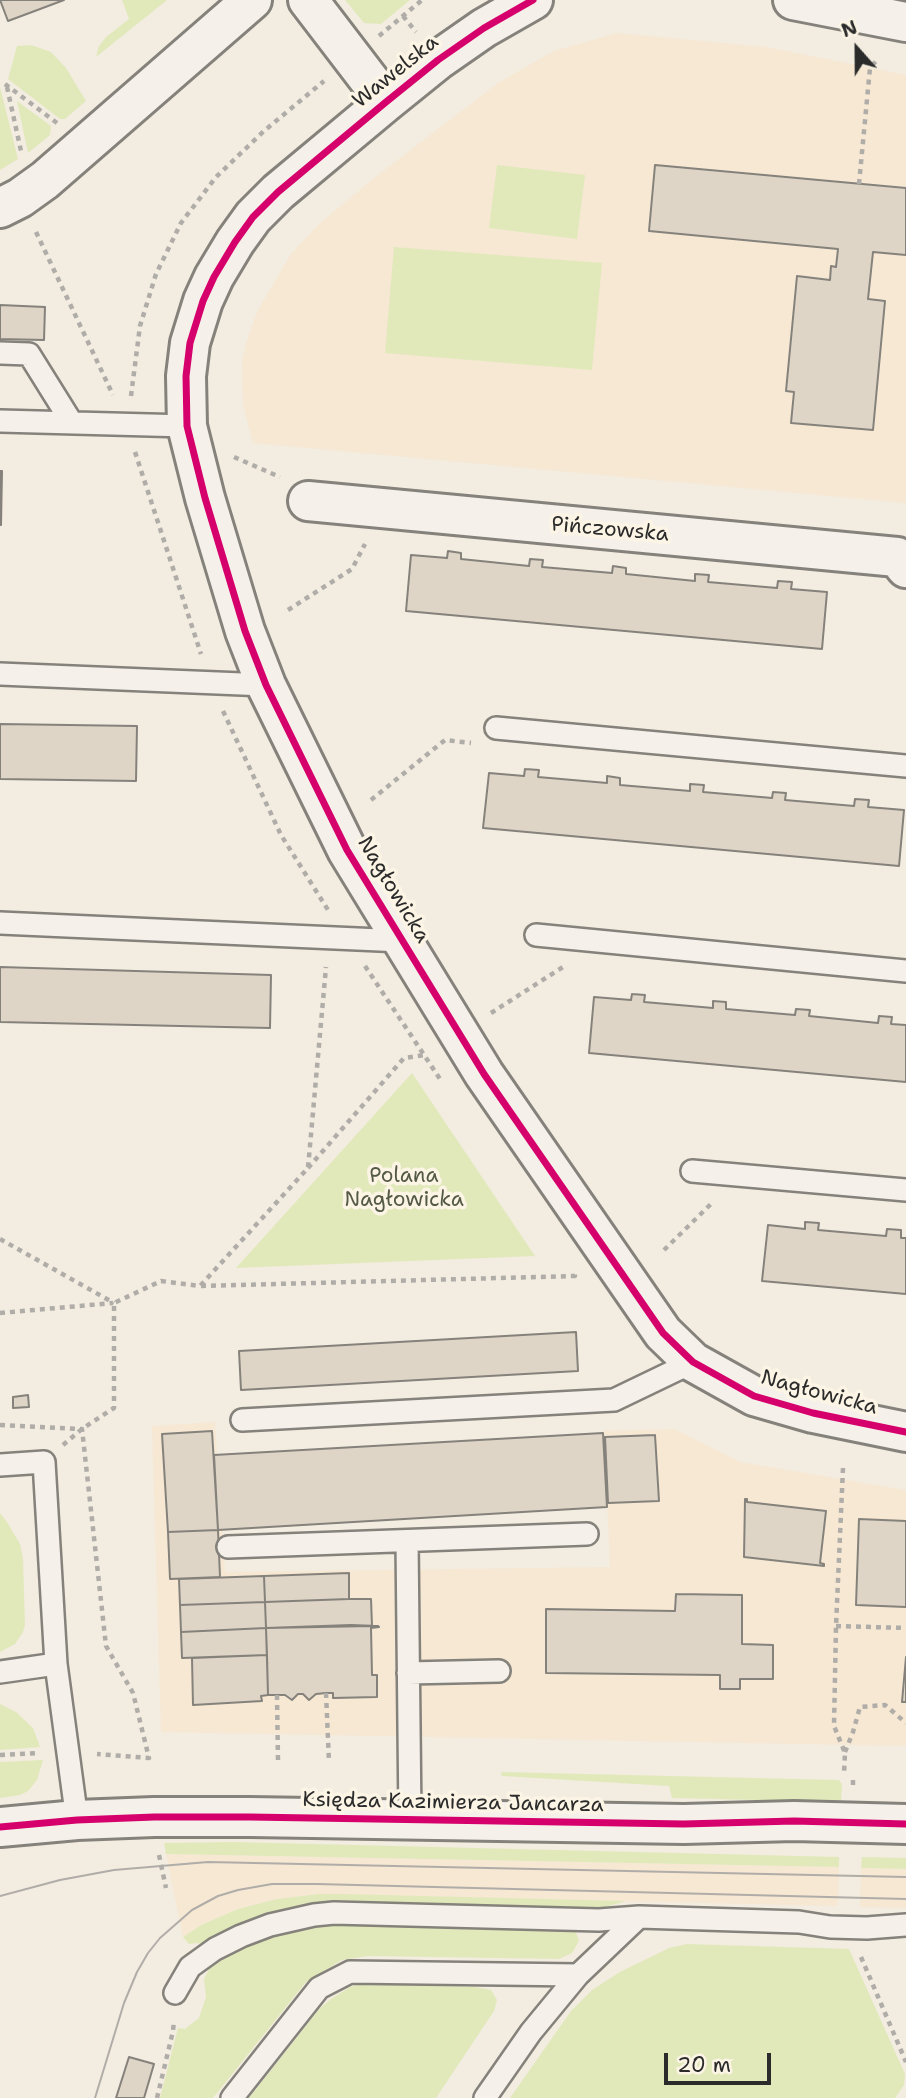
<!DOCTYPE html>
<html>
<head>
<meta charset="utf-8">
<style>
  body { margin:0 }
  #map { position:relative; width:906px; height:2098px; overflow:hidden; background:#f3ece0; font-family:"Shantell Sans",sans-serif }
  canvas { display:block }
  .north { position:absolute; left:822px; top:14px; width:70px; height:70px; -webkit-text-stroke:5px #fcf5e5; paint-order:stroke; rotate:339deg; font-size:19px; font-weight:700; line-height:28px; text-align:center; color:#2b2b2b }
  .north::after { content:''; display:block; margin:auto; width:24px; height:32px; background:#2b2b2b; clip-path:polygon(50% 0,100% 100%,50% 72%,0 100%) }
  .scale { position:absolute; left:664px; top:2053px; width:107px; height:32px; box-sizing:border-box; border:4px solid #2b2b2b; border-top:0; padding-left:9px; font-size:21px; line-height:24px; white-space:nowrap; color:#2b2b2b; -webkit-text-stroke:5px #fcf5e5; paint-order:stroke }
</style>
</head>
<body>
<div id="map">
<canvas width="906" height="2098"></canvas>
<div class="north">N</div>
<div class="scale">20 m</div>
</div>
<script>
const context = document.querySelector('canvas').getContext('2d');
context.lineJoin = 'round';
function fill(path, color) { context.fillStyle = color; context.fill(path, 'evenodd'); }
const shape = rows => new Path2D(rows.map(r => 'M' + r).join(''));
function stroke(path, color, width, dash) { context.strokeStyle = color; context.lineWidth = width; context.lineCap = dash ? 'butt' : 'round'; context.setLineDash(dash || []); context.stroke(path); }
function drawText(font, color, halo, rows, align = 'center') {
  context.font = font + ' "Shantell Sans",sans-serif'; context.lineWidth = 7; context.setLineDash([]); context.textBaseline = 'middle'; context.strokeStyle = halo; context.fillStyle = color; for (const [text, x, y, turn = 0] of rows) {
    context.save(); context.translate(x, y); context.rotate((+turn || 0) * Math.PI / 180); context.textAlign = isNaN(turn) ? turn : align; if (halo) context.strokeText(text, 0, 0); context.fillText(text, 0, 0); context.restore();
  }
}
fill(shape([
  [617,33,766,47,906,75,906,503,253,443,243,405,242,362,247,340,258,310,291,254,320,223,378,175,498,83,554,51],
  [215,1422,225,1572,610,1567,604,1431,674,1429,740,1462,906,1490,906,1746,161,1732,152,1426],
  [166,1854,839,1867,838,1906,319,1894,277,1899,238,1909,201,1925,183,1937],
  [861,1868,906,1869,906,1908,860,1907]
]), '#f6e8d3');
fill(shape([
  [122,0,167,0,96,57,99,46,106,37,129,19],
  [345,0,410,0,381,24,364,23],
  [31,45,51,52,66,68,86,101,65,119,60,119,8,79,17,46],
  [0,87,18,159,0,170],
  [17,101,51,126,50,135,28,153],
  [497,165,585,175,577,239,489,228],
  [394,247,602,263,592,370,385,353],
  [412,1073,535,1256,236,1268],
  [0,1513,7,1522,20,1544,23,1559,25,1625,23,1632,15,1644,0,1652],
  [0,1704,16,1712,33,1728,40,1747,0,1750],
  [43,1760,37,1780,28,1791,20,1795,0,1798,0,1762],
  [501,1772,839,1780,842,1784,841,1802,672,1798,669,1786,502,1776],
  [233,1842,839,1857,839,1867,166,1854,164,1843],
  [862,1857,906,1858,906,1869,861,1868],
  [319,1894,343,1894,626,1901,598,1909,335,1903,204,1945,197,1943,189,1944,183,1937,201,1925,238,1909,277,1899],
  [334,1924,562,1928,576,1932,579,1941,572,1953,559,1959,368,1956,342,1960,306,1982,213,2098,160,2098,178,2028,185,2029,199,2018,206,1997,204,1979,213,1962,229,1953,285,1932],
  [687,1944,849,1949,905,2074,904,2085,895,2098,510,2098,571,2011,592,1990,620,1972,669,1948],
  [360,1984,475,1987,491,1990,497,2000,494,2011,436,2098,249,2098,319,2009,331,1999,350,1987]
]), '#e1e9bb');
const building = shape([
  [0,0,64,0,8,21,0,0],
  [655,165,906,188,906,255,873,252,868,299,885,301,873,430,791,423,794,392,786,391,797,276,830,280,831,266,836,267,838,249,649,231,655,165],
  [0,305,45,307,44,340,0,339,0,305],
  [0,471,2,471,1,525,0,525,0,471],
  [448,551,461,553,461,559,529,566,530,559,543,560,542,567,612,573,613,566,626,568,626,574,695,581,695,574,709,575,708,582,777,588,778,581,792,582,791,589,827,592,822,649,406,611,411,555,447,558,448,551],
  [0,724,137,726,136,781,0,779,0,724],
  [525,769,539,770,538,777,607,783,607,776,620,778,620,785,690,791,690,784,704,785,703,792,772,798,773,792,786,793,785,800,854,806,855,799,869,800,868,807,904,810,899,866,483,828,489,773,524,776,525,769],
  [0,967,271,975,270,1028,0,1022,0,967],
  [632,994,645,995,644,1002,713,1008,713,1001,726,1002,726,1009,795,1015,796,1009,810,1010,809,1016,878,1023,879,1016,892,1017,891,1024,906,1025,906,1082,589,1053,594,997,631,1000,632,994],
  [805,1222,819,1223,818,1230,886,1236,887,1229,901,1230,901,1238,906,1238,906,1294,762,1281,768,1225,805,1229,805,1222],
  [576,1332,578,1371,241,1390,239,1351,576,1332],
  [28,1395,29,1407,13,1408,13,1397,28,1395],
  [212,1431,218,1530,168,1532,162,1434,212,1431],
  [603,1433,607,1507,218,1530,214,1455,603,1433],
  [655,1435,659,1501,608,1503,605,1437,655,1435],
  [745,1499,747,1499,747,1502,826,1511,820,1563,824,1564,824,1566,744,1557,745,1499],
  [859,1519,906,1521,906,1607,856,1605,859,1519],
  [218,1530,220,1577,170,1579,168,1532,218,1530],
  [349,1573,349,1599,265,1602,264,1576,349,1573],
  [264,1576,265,1602,180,1605,179,1579,264,1576],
  [676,1594,742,1595,742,1644,773,1645,773,1679,740,1679,740,1689,720,1689,720,1675,546,1673,546,1609,675,1611,676,1594],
  [349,1599,371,1599,372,1626,266,1628,265,1602,349,1599],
  [265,1602,266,1628,181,1632,180,1605,265,1602],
  [351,1625,378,1626,379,1627,371,1628,372,1675,377,1675,377,1697,333,1698,333,1693,326,1693,316,1694,309,1700,303,1694,298,1694,292,1700,285,1695,268,1695,266,1628,351,1625],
  [266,1628,267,1655,182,1658,181,1632,266,1628],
  [267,1655,268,1695,261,1696,262,1701,193,1705,192,1658,267,1655],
  [906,1657,906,1702,902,1702,906,1657],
  [129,2057,154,2064,144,2098,116,2098,129,2057]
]);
fill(building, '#dfd5c7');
stroke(building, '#85827c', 2);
const lane = shape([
  [0,353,29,354,72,423],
  [0,421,187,426],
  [0,674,266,685],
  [496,728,906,766],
  [0,923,402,941],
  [536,935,906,971],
  [692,1171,906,1190],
  [242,1420,614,1400,693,1362],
  [0,1465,44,1462,56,1664,77,1820],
  [407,1541,410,1820],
  [228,1547,587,1534],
  [0,1672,56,1664],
  [408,1673,499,1671],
  [175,1993,190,1967,215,1949,241,1936,270,1925,314,1915,334,1913,599,1920,639,1917],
  [232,2098,319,1988,350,1972,578,1975],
  [485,2098,531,2032,578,1975,639,1917,799,1922,830,1927,867,1928,906,1925]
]);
const street = shape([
  [308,0,386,102],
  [533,0,484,28,438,60,386,102,278,192,253,217,235,242,214,277,203,301,190,343,186,376,187,426,205,498,245,631,266,685,347,850,484,1074,663,1333,693,1362,754,1396,813,1413,906,1432],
  [793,0,906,22],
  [0,208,20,198,45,180,252,0],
  [308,501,897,557,906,568]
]);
const secondary = shape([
  [0,1827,77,1820,154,1817,250,1817,684,1824,794,1821,906,1824]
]);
stroke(lane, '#85827c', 26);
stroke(street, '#85827c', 44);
stroke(secondary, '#85827c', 44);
stroke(shape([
  [403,16,416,32],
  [379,36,422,0],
  [5,84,57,123],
  [7,87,21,151],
  [859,184,870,68,877,60],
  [36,232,113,395],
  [131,396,140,326,156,274,181,223,216,177,264,131,324,81],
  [135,452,201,654],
  [234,457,280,477],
  [288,610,352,569,365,544],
  [223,711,281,835,328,910],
  [371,800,445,740,471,743],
  [365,966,440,1079],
  [491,1013,563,967],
  [308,1168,404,1058,424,1055],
  [0,1239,114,1303],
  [664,1250,713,1202],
  [201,1286,575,1276,573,1273],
  [0,1313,113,1303],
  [0,1425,82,1429,106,1646,133,1693,149,1758,97,1754],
  [63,1445,82,1429,114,1408,114,1303,161,1281,200,1286,308,1168,326,967],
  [843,1468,836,1626,834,1726,845,1753,844,1774],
  [836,1626,906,1628],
  [326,1693,329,1762],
  [277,1695,278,1761],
  [845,1752,853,1732,860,1707,885,1705,906,1723],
  [0,1755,40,1753],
  [853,1785,853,1775],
  [159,1855,166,1888],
  [861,1957,906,2062],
  [157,2098,173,2031,174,2020]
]), '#b0ada9', 4.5, [5, 5]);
stroke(lane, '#f5f1ea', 21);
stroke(street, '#f5f1ea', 38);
stroke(secondary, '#f5f1ea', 38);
stroke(shape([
  [0,1896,60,1880,114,1870,208,1862,906,1877],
  [95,2098,124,2003,137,1972,148,1953,160,1938,192,1910,218,1896,238,1890,272,1884,317,1884,906,1899]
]), '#b0ada9', 2);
stroke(shape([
  [533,0,484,28,438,60,386,102,278,192,253,217,235,242,214,277,203,301,190,343,186,376,187,426,205,498,245,631,266,685,347,850,484,1074,663,1333,693,1362,754,1396,813,1413,906,1432],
  [0,1827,77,1820,154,1817,250,1817,684,1824,794,1821,906,1824]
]), '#d6006c', 7);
drawText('21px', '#2b2b2b', '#fcf5e5', [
  ["Wawelska",396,72,-39],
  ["Pińczowska",610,530,5],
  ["Nagłowicka",393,890,59],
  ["Nagłowicka",819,1393,15],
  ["Księdza Kazimierza Jancarza",453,1803,1]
]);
drawText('21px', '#555a47', '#fcf5e5', [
  ["Polana",404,1177],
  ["Nagłowicka",404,1201]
]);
</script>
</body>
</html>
